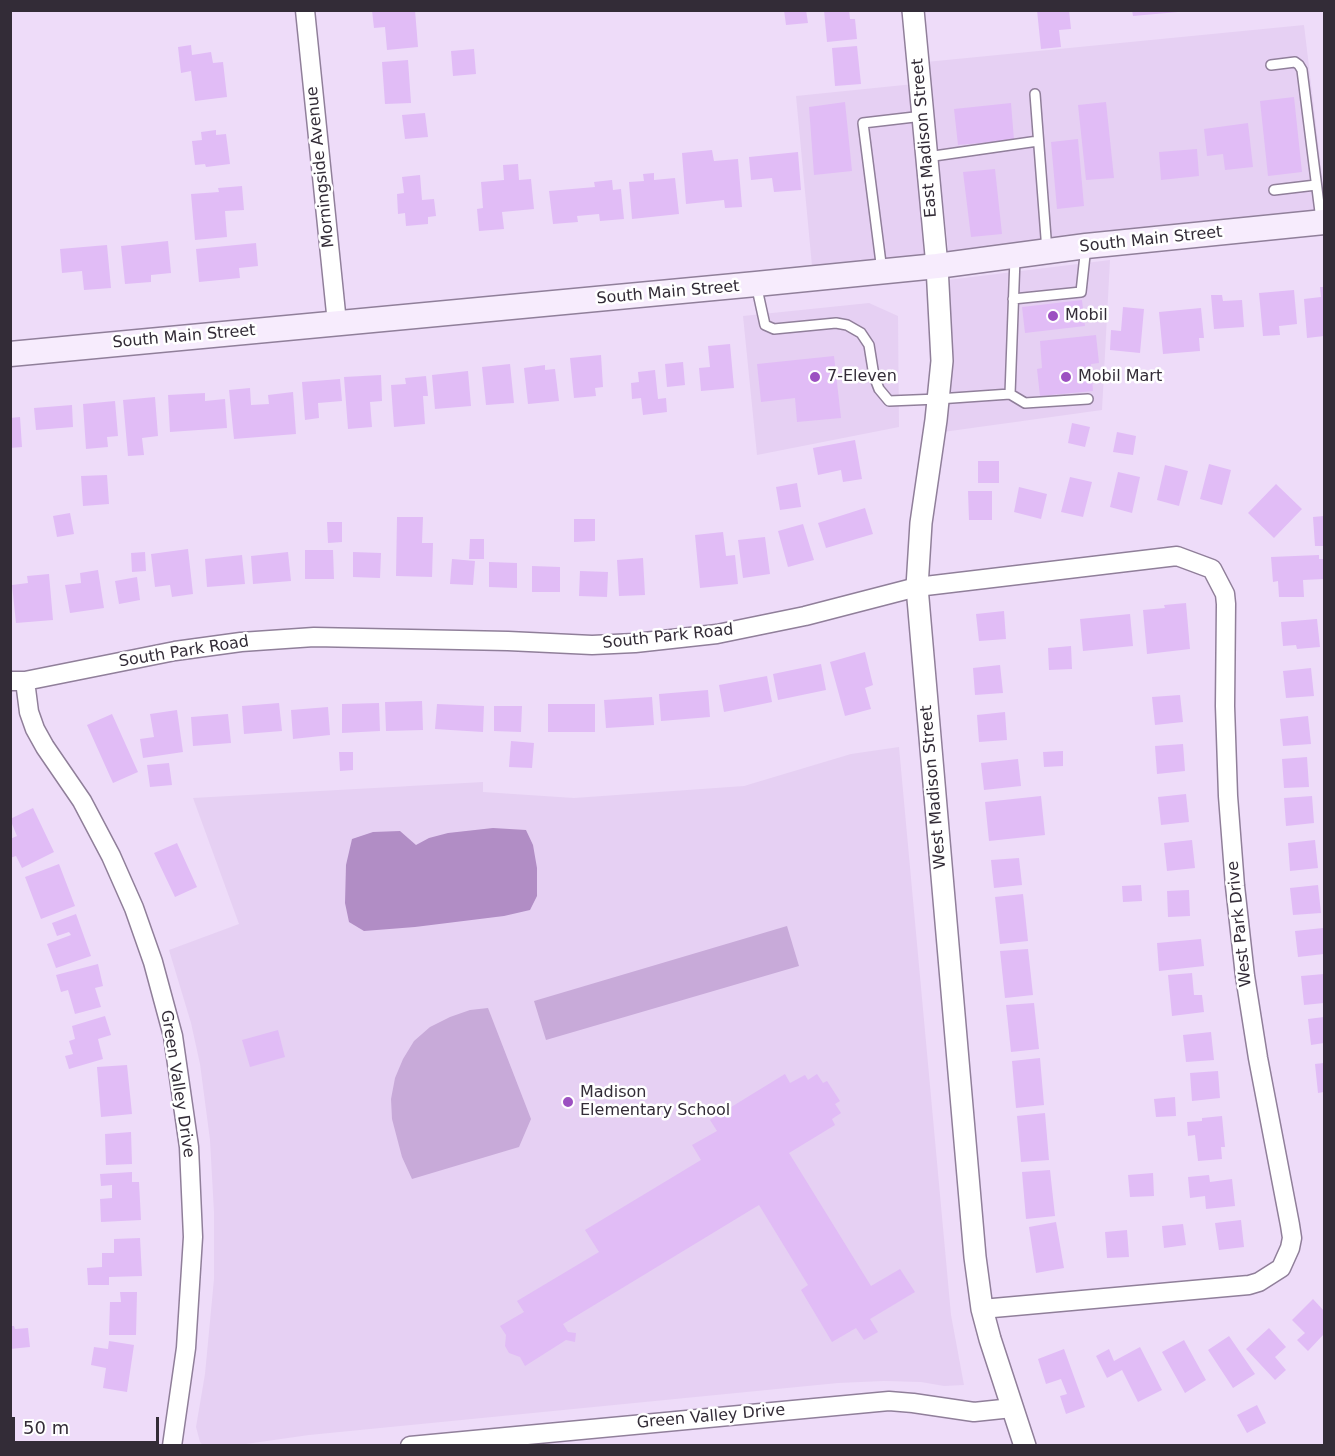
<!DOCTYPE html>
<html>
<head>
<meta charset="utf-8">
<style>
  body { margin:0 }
  #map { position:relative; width:1335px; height:1456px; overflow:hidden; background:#eedcf9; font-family:"DejaVu Sans",sans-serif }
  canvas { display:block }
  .frame { position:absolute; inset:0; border:12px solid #332c37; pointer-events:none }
  .scale { position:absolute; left:12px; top:1417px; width:147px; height:27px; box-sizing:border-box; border:3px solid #332c37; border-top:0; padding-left:8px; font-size:18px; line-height:21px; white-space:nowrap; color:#332c37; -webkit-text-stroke:4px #fff; paint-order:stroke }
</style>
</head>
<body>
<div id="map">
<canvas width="1335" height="1456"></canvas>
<div class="frame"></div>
<div class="scale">50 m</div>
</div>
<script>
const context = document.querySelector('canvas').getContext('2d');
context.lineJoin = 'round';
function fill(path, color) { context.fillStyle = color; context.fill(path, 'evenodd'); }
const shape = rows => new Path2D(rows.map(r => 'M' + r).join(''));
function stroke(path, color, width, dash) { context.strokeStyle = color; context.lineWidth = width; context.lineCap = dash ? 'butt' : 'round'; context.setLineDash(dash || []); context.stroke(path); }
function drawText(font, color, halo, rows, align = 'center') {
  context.font = font + ' "DejaVu Sans",sans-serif'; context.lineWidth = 5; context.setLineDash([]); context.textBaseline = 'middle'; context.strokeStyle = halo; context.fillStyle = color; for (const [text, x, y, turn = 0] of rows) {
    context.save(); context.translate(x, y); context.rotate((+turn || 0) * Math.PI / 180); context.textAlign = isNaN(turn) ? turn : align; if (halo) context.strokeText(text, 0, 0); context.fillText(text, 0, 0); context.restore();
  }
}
fill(shape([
  [1304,25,1324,192,1324,216,949,255,926,62],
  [914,84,931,256,812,266,796,96],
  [1110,260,1102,410,943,432,948,280],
  [869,303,898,316,899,427,757,455,743,316],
  [899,747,951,1315,964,1385,944,1386,921,1382,884,1381,838,1383,309,1435,239,1445,203,1445,200,1442,196,1427,205,1374,214,1279,214,1212,210,1140,200,1064,191,1023,169,950,239,924,193,798,483,782,483,792,574,798,744,786,851,754]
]), '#e6d0f3');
fill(shape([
  [787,926,799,966,546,1040,534,1001],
  [488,1008,531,1119,519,1147,412,1179,402,1157,392,1119,391,1099,395,1078,403,1059,414,1041,430,1027,450,1017,470,1010]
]), '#c8aad9');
fill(shape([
  [493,828,526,830,533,845,537,868,537,896,530,910,504,916,415,927,364,931,349,922,345,903,346,865,352,839,373,832,400,831,416,845,429,838,448,833]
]), '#b18dc5');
fill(shape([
  [372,10,415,10,418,47,387,50,385,27,374,28],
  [784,10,806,10,808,23,786,25],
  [824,10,849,10,850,19,855,19,857,39,827,42],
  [1037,10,1069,10,1071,29,1059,30,1061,47,1041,49],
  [1132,10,1178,10,1178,12,1133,16],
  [191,45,192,55,211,52,213,63,223,62,227,97,195,101,191,71,181,73,178,47],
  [857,46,861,84,835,86,832,48],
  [474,49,476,74,453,76,451,51],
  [408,60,411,103,385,104,382,62],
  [1294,97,1302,172,1268,176,1260,101],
  [845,102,852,171,814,175,809,107],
  [1106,102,1114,178,1086,180,1078,105],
  [1011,103,1014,140,958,145,954,109],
  [425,113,428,137,405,139,402,115],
  [1248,123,1253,167,1225,170,1223,154,1207,156,1204,129],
  [216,130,216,135,226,134,230,164,206,167,205,164,195,165,192,141,202,140,201,132],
  [1078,139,1084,206,1057,209,1051,142],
  [1197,149,1199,176,1161,180,1159,152],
  [712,150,714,161,738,159,742,207,725,208,724,200,686,204,682,153],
  [798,152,801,190,774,192,772,178,751,180,749,157],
  [518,164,519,180,531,179,534,209,502,212,504,229,479,231,477,209,483,208,481,182,504,180,503,165],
  [995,169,1002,234,971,237,963,172],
  [654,173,654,180,675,178,679,214,632,219,629,182,644,181,643,174],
  [420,175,422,200,434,199,436,216,428,217,428,224,406,226,405,213,398,214,397,194,404,193,402,177],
  [612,180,613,190,621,189,624,219,600,221,599,214,577,216,578,222,553,224,549,191,595,187,594,182],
  [242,186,244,210,225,211,227,237,195,240,191,194,219,192,218,188],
  [168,241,171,273,151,275,151,282,125,284,121,246],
  [256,243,258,266,239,268,240,278,199,282,196,249],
  [107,245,111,288,84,290,82,271,62,273,60,249],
  [1320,287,1324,287,1324,336,1307,338,1304,299,1321,297],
  [1294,290,1297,324,1279,326,1280,335,1263,336,1259,293],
  [1211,295,1222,295,1223,301,1242,300,1244,327,1214,329],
  [1082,300,1085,326,1025,333,1022,307],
  [1123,307,1144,309,1140,353,1110,350,1111,330,1121,331],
  [1201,308,1204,338,1199,338,1200,351,1163,354,1159,312],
  [1096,335,1099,363,1091,364,1093,391,1040,396,1037,369,1042,368,1040,341],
  [730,344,734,388,701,391,699,368,710,367,708,346],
  [601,355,603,387,595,388,596,396,574,398,570,358],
  [834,356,841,418,797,422,795,398,761,402,757,364],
  [683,362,685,385,667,387,665,364],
  [510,364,514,403,486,405,482,367],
  [545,365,545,370,555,369,559,401,528,404,524,368],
  [655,370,658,399,666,398,667,412,643,415,641,398,632,399,631,383,639,382,638,372],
  [468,371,471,406,435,409,432,375],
  [381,375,382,401,370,402,372,427,348,429,344,377],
  [426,376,428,396,423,396,425,424,394,427,391,385,406,384,405,378],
  [340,379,342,401,318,403,319,418,305,420,302,382],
  [250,388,251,405,269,404,268,395,293,392,296,434,234,439,229,390],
  [205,393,205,401,225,399,227,428,170,432,168,395],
  [155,397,158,436,142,438,144,455,128,456,123,400],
  [115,401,118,436,107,437,108,447,86,449,83,404],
  [72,405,73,427,36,430,34,408],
  [20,417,22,447,10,448,10,418],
  [1072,423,1090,427,1085,447,1068,443],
  [1117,432,1136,436,1133,455,1113,452],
  [855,440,862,479,843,482,841,470,818,475,813,448],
  [978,461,999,461,999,483,978,483],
  [1209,464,1231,470,1222,505,1200,499],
  [1165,465,1188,471,1179,506,1157,500],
  [1118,472,1140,477,1132,513,1110,507],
  [107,475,109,504,83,506,81,476],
  [1070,477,1092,482,1083,517,1061,512],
  [797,483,801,507,780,510,776,487],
  [1276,484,1302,509,1274,538,1248,513],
  [1019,487,1047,494,1041,519,1014,512],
  [968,491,992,491,992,520,969,520],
  [865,508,873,534,826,548,818,523],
  [70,513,74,534,57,537,53,516],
  [1324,516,1324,546,1315,546,1313,517],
  [397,517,423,517,422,543,433,543,432,577,396,576],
  [574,519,595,519,595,541,574,542],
  [327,522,342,522,342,542,328,543],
  [803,524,814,560,788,567,778,531],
  [723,532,726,556,735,555,738,584,700,588,695,535],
  [765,537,770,574,743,578,738,540],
  [470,539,484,539,484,559,469,559],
  [188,549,193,594,172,597,170,585,155,587,151,554],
  [305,550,333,550,334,579,305,579],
  [145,552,146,571,132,572,131,553],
  [288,552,291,581,253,584,251,556],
  [353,552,381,553,380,578,353,577],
  [242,555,245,584,207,587,205,559],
  [1319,555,1319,559,1324,559,1324,579,1303,580,1304,597,1279,597,1278,581,1273,582,1271,557],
  [643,558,645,595,619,596,617,560],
  [452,559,475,561,473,585,450,584],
  [489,562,517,563,517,588,489,587],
  [532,566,560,567,560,592,532,592],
  [98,570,104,608,70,613,65,585,81,583,80,573],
  [580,571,608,572,607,597,579,596],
  [49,574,53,620,16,623,12,585,28,583,27,576],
  [137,577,140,600,119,604,115,581],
  [1186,603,1190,649,1147,654,1143,610,1165,608,1164,605],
  [1004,611,1006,639,979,641,976,614],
  [1130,614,1133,646,1083,651,1080,619],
  [1317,619,1320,647,1297,649,1296,645,1283,646,1281,622],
  [1071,646,1072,669,1049,670,1048,648],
  [865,652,873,685,865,688,871,709,845,716,830,662],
  [821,664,826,690,778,700,773,674],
  [1000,665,1003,693,975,695,973,668],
  [1311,668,1314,696,1286,698,1283,671],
  [767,676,772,702,724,712,719,685],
  [708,690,710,717,661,721,659,694],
  [1180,695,1183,722,1155,725,1152,697],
  [652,697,654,725,606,728,604,700],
  [422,701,423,730,386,731,385,702],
  [279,703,282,731,244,734,242,706],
  [379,703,380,731,342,733,342,704],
  [437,704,484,706,483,732,435,729],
  [548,704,595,704,595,732,548,732],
  [494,706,522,706,521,732,494,731],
  [328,707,330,735,293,739,291,710],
  [177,710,183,752,143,758,140,739,154,737,150,714],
  [1005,712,1007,740,979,742,977,715],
  [112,714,138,772,113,783,87,725],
  [228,714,231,743,193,746,191,717],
  [1308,716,1311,744,1283,746,1280,719],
  [511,741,534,743,532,768,509,767],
  [1183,744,1185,771,1157,774,1155,746],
  [1063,751,1063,766,1044,767,1043,752],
  [339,752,353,752,353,770,340,771],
  [1307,757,1309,787,1284,788,1282,759],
  [1018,759,1021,786,984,790,981,763],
  [169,763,172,785,150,787,147,765],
  [1186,794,1189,822,1161,825,1158,797],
  [1041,796,1045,835,989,841,985,802],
  [1312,796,1314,823,1286,826,1284,798],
  [33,808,54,852,22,868,16,856,10,858,10,839,17,836,10,819],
  [1192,840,1195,868,1167,871,1164,843],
  [1315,840,1318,868,1290,871,1288,843],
  [177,843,197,887,175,897,154,853],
  [1019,858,1022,885,994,888,991,860],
  [59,864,75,906,41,919,25,877],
  [1141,885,1142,901,1123,902,1122,886],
  [1318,885,1321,913,1293,915,1290,888],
  [1189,890,1190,916,1168,917,1167,891],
  [1023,894,1028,941,1000,944,995,897],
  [76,914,91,956,56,968,47,944,71,935,69,932,57,936,52,923],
  [1323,928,1324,954,1298,957,1295,931],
  [1201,939,1204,966,1159,971,1157,943],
  [1028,949,1033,995,1005,998,1000,951],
  [98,964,103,986,95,988,101,1007,75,1014,68,990,61,992,56,975],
  [1192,973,1194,995,1202,995,1204,1012,1172,1016,1168,975],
  [1324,974,1324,1003,1304,1005,1301,976],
  [1034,1003,1039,1049,1011,1052,1006,1005],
  [105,1016,111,1035,98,1039,103,1059,69,1069,65,1056,73,1054,69,1041,75,1039,72,1026],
  [1324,1017,1324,1043,1311,1045,1308,1019],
  [278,1030,285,1057,250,1067,242,1040],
  [1211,1032,1214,1060,1186,1062,1183,1035],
  [1040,1058,1044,1105,1016,1108,1012,1061],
  [1324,1063,1324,1092,1318,1093,1315,1064],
  [127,1065,132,1114,101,1117,97,1067],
  [1218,1071,1220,1098,1192,1101,1190,1073],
  [785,1074,790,1083,805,1075,808,1080,817,1074,823,1083,827,1081,840,1101,835,1104,841,1113,832,1119,835,1125,789,1153,871,1286,900,1269,915,1292,870,1319,878,1332,864,1340,856,1328,832,1342,801,1290,808,1285,759,1205,563,1324,568,1332,576,1333,575,1342,566,1340,525,1366,520,1357,509,1353,505,1346,506,1335,500,1326,524,1312,517,1301,599,1252,585,1230,701,1160,692,1145,717,1131,710,1120],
  [1175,1097,1176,1116,1156,1117,1154,1099],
  [1045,1113,1049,1160,1021,1162,1017,1116],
  [1222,1116,1225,1147,1221,1147,1222,1159,1198,1161,1195,1135,1188,1136,1187,1122,1202,1121,1202,1118],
  [131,1132,132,1164,106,1165,105,1134],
  [1050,1170,1055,1216,1026,1219,1022,1172],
  [132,1172,132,1182,139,1182,141,1220,101,1222,100,1199,112,1198,112,1185,101,1186,100,1174],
  [1153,1173,1154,1196,1130,1197,1128,1175],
  [1209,1175,1210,1182,1232,1179,1235,1206,1206,1209,1205,1196,1190,1198,1188,1177],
  [1241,1220,1244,1247,1219,1250,1215,1223],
  [1056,1222,1064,1268,1036,1273,1029,1227],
  [1183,1224,1186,1245,1164,1248,1162,1226],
  [1127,1230,1129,1257,1107,1258,1105,1232],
  [140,1238,142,1276,109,1277,109,1285,88,1285,87,1268,102,1267,102,1253,114,1253,114,1239],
  [120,1292,137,1292,136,1335,109,1335,110,1302,121,1302],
  [1313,1299,1324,1311,1324,1334,1308,1351,1297,1340,1305,1333,1292,1320],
  [10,1326,14,1326,15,1329,28,1328,30,1347,10,1349],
  [1269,1328,1286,1347,1275,1357,1286,1370,1275,1380,1246,1349],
  [1229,1336,1255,1374,1233,1388,1208,1350],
  [1184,1340,1206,1380,1185,1393,1162,1352],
  [109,1341,134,1345,127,1392,103,1388,106,1368,91,1365,94,1347,108,1349],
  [1140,1347,1162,1390,1138,1402,1122,1370,1107,1378,1096,1356,1109,1349,1114,1361],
  [1064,1349,1085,1407,1066,1414,1060,1396,1067,1394,1061,1379,1046,1384,1038,1359],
  [1257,1405,1266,1423,1247,1433,1237,1415]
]), '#e1bcf6');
const service = shape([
  [1271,65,1295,62,1299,65,1302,70,1321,220],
  [1035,94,1047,251],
  [927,157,1038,141],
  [1274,190,1316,185],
  [882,271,863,123,923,116],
  [756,284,765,325,774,329,836,323,847,325,861,333,869,345,874,376,879,389,889,401,938,399,1010,394,1015,258],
  [1013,299,1081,292,1086,246],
  [1010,394,1025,403,1088,399]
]);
const minor = shape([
  [305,10,337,323],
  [10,681,25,681,175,651,241,642,314,637,508,641,592,645,635,643,717,634,805,616,917,587,1177,556,1212,569,1225,594,1226,604,1225,706,1228,796,1235,886,1245,976,1258,1058,1290,1225,1292,1238,1290,1248,1281,1268,1259,1282,1249,1285,982,1309],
  [25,681,29,712,35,729,45,747,82,801,111,856,134,908,153,962,173,1036,189,1147,193,1237,186,1348,172,1446],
  [410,1446,889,1401,913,1403,974,1412,1012,1408]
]);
const tertiary = shape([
  [913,10,937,266,942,361,936,420,921,523,917,587,975,1257,982,1309,990,1339,1025,1446]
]);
const secondary = shape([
  [10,354,756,284,937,266,1086,246,1324,222]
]);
stroke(service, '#907f9a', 12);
stroke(minor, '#907f9a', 21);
stroke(tertiary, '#907f9a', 24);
stroke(secondary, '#907f9a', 27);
stroke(service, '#fff', 9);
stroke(minor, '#fff', 18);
stroke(tertiary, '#fff', 21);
stroke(secondary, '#f7ecfd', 24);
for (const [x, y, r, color] of [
  [1053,316,6,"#9c50c1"],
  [815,377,6,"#9c50c1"],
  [1066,377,6,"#9c50c1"],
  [568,1102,6,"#9c50c1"]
]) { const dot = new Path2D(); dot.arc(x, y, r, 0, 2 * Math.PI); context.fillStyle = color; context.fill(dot); stroke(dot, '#fff', 2); }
drawText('16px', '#332c37', '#fff', [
  ["East Madison Street",925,138,-95],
  ["Morningside Avenue",321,167,-96],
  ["South Main Street",1151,240,-6],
  ["South Main Street",668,293,-5],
  ["South Main Street",184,337,-5],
  ["South Park Road",668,637,-6],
  ["South Park Road",184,652,-9],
  ["West Madison Street",934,787,-95],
  ["West Park Drive",1240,924,-96],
  ["Green Valley Drive",177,1084,81],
  ["Green Valley Drive",711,1417,-5]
]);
drawText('16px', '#332c37', '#fff', [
  ["Mobil",1065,316],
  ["7-Eleven",827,377],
  ["Mobil Mart",1078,377],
  ["Madison",580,1093],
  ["Elementary School",580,1111]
], 'left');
</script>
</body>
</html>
